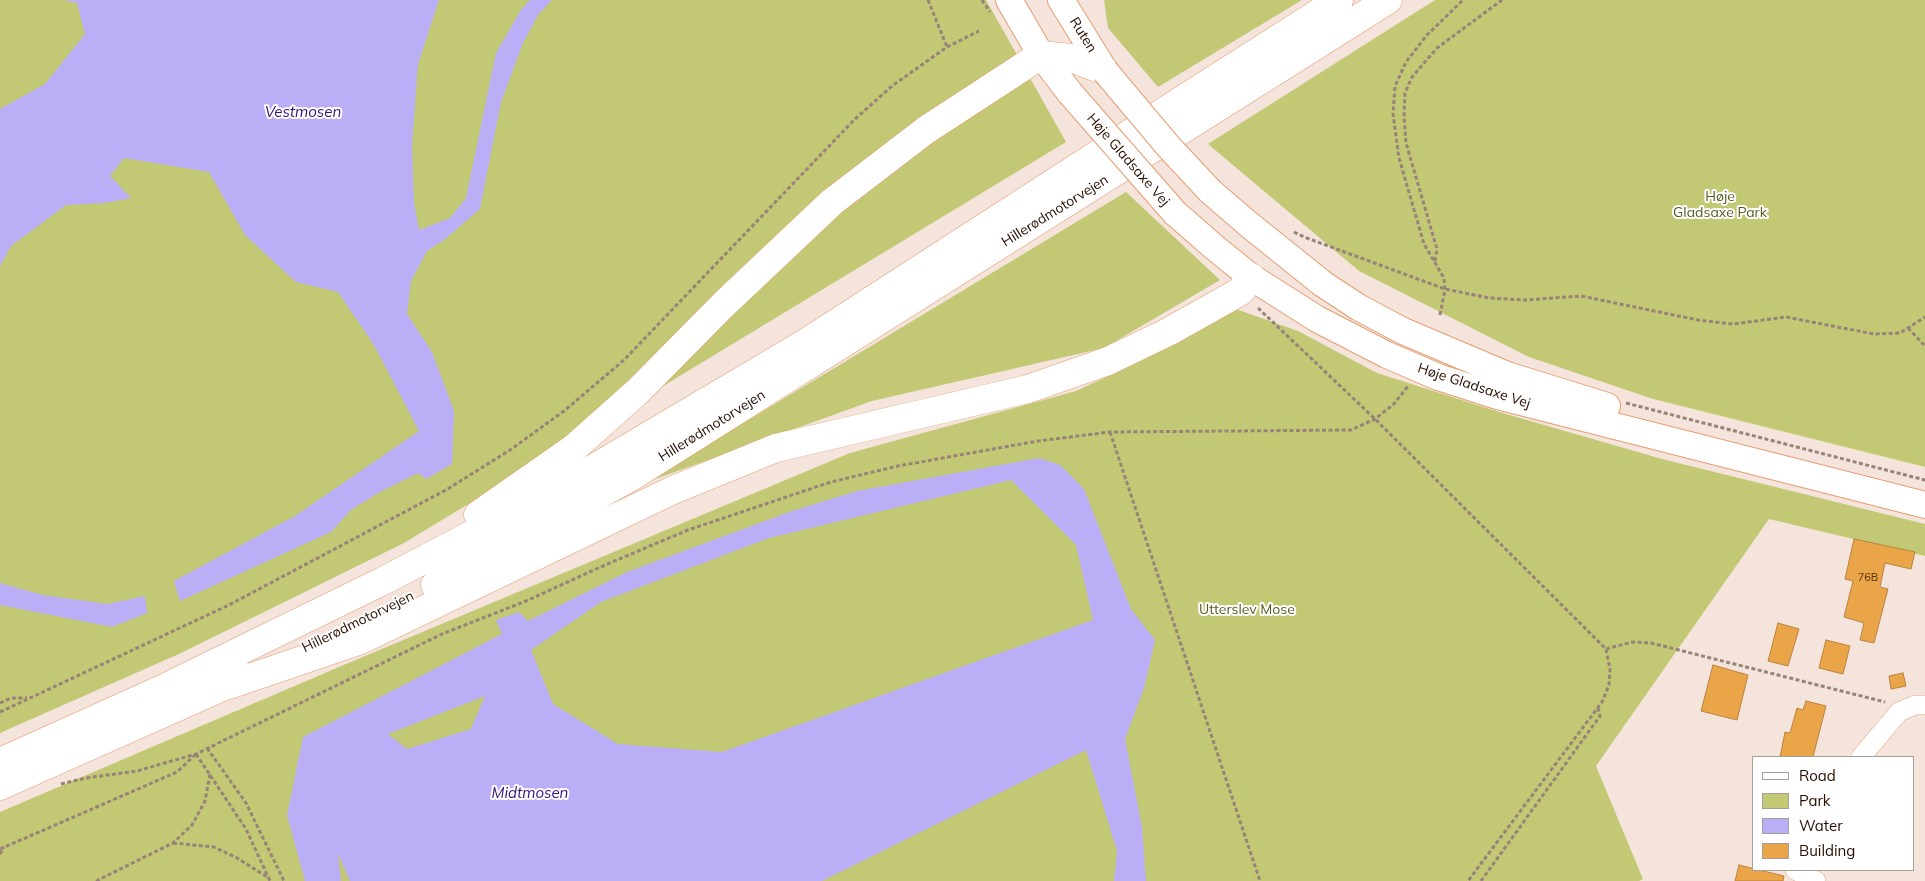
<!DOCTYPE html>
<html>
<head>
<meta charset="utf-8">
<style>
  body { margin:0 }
  #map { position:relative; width:1925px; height:881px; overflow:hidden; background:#f4e4db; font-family:Mulish,sans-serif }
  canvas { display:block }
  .legend { position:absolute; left:1752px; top:756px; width:162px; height:115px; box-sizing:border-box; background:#fff; border:1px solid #a99f99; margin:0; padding:6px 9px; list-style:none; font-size:15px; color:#290e00 }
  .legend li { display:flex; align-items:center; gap:10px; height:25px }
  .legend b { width:25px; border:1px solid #a99f99 }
</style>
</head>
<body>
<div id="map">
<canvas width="1925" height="881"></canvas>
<ul class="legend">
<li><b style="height:6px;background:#fff"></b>Road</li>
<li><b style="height:14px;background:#c3c875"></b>Park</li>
<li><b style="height:14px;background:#baaff7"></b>Water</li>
<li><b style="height:14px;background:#eba549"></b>Building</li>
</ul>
</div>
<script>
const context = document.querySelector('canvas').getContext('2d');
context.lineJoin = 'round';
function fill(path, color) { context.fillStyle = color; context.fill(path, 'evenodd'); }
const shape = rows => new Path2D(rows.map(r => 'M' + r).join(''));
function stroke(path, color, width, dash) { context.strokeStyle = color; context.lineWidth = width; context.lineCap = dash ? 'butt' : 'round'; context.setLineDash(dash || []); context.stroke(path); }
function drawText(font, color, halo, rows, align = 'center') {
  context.font = font + ' Mulish,sans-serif'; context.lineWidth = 4; context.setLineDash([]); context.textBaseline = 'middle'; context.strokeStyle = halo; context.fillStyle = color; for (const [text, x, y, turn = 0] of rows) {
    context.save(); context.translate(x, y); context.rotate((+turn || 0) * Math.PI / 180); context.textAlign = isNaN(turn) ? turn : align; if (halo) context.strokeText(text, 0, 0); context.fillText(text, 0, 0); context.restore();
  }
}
fill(shape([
  [0,0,986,0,1066,142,404,543,181,653,0,733],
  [1104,0,1302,0,1158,87,1108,28],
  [1435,0,1925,0,1925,467,1653,399,1529,357,1359,271,1208,144],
  [1126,192,1220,280,1104,348,872,401,644,483],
  [1233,308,1298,331,1377,373,1499,412,1662,459,1925,524,1925,556,1769,519,1596,766,1643,879,1639,881,0,881,0,812,346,664,850,453,1076,391,1143,360]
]), '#c3c875');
fill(shape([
  [64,0,439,0,418,64,412,145,414,202,419,230,450,218,466,198,496,53,521,10,530,0,552,0,538,15,523,43,501,102,480,209,444,240,427,251,411,281,407,314,432,352,454,411,452,464,426,479,418,473,378,493,351,510,331,532,180,601,174,581,295,516,419,431,374,345,338,292,296,282,245,235,209,172,124,158,110,176,131,198,105,203,66,205,11,246,0,266,0,109,45,84,85,34,77,3],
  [1039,458,1060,465,1084,489,1131,609,1155,640,1144,688,1125,739,1142,827,1146,881,1114,881,1117,851,1086,750,822,881,350,881,338,854,341,881,305,881,287,815,303,737,502,634,496,620,519,612,528,621,627,572,792,511,857,491],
  [1011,480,1076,545,1093,620,722,752,618,744,553,704,531,650,601,602,769,538],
  [485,696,471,729,407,749,388,734],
  [0,583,43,595,107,604,145,596,147,613,112,627,0,605]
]), '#baaff7');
const building = shape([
  [1854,539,1915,552,1911,569,1885,563,1880,587,1888,589,1874,643,1860,640,1864,623,1844,617,1853,581,1845,579,1854,539],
  [1778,623,1799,629,1788,666,1768,661,1778,623],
  [1826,640,1850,646,1843,674,1819,668,1826,640],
  [1713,665,1748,675,1737,720,1701,711,1713,665],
  [1903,673,1906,686,1891,689,1889,676,1903,673],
  [1806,701,1826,706,1813,757,1780,757,1785,732,1790,733,1797,708,1803,710,1806,701],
  [1739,865,1784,876,1783,881,1735,881,1739,865]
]);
fill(building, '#eba549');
stroke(building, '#b8833f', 1);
const street = shape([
  [1861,757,1899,712,1915,705,1925,705],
  [1795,870,1816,881]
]);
const secondary = shape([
  [1009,0,1041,55,1070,93],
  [1061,0,1105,71],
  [1210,191,1247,223,1323,284,1358,307,1403,331,1507,375,1607,406],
  [1175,213,1214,247,1251,277,1317,319,1387,355,1438,377,1497,396,1925,505]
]);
const primary = shape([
  [478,515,574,448,637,392,724,304,832,202,926,130,1041,55,1071,58,1105,71],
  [435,585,631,477],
  [229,685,361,640,673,490,776,448,1028,389,1108,361,1170,331,1241,291,1251,277],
  [0,762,160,690,383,581,557,490,807,342,1185,98],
  [0,786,245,677]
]);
const highway = shape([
  [1185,98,1339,0],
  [631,477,1388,0]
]);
stroke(street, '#e79d71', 20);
stroke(secondary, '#e79d71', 28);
stroke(primary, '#e79d71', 29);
stroke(highway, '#e79d71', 29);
stroke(shape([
  [928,0,947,47],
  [982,0,990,12],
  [1294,232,1304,237,1445,289,1489,298,1525,300,1581,296,1698,320,1733,324,1786,317,1874,334,1900,333,1925,317],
  [1435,261,1437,249,1406,143,1404,116,1405,93,1412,77,1437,48,1502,0],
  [1258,308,1375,419,1606,649,1610,669,1609,685,1602,702,1468,881],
  [1440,315,1445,289,1444,278,1424,244,1399,158,1393,114,1395,86,1406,62,1427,35,1463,0],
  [1908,328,1925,346],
  [1626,403,1925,480],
  [1110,432,1260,881],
  [1606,649,1632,642,1651,643,1885,702],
  [0,703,11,698,27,698],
  [0,712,229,605,446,490,510,450,564,411,624,360,854,120,892,86,947,47,979,31],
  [207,748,246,803,284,881],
  [196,754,246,829,270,881],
  [61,784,86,778,137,771,196,754,442,634,526,601,605,565,688,530,831,482,898,466,1038,441,1110,432,1351,430,1375,419,1394,404,1408,386],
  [173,843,214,847,237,858,269,878],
  [0,849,177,772,196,754],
  [0,854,4,847],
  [96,881,173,843,192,825,205,801,210,774],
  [1481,881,1600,716,1598,708]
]), '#988378', 3, [4, 2.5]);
stroke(street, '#fff', 19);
stroke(secondary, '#fff', 26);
stroke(primary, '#fff', 28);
stroke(highway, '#fff', 28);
const secondaryBridge = shape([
  [1105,71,1168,146,1210,191],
  [1070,93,1175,213]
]);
stroke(secondaryBridge, '#e79d71', 28, []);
stroke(secondaryBridge, '#fff', 26);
drawText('11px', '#5a3412', null, [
  ["76B",1868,578]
]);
drawText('14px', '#290e00', '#fff', [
  ["Ruten",1083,35,58],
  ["Høje Gladsaxe Vej",1128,160,49],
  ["Hillerødmotorvejen",1055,211,-32],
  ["Høje Gladsaxe Vej",1474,386,18],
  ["Hillerødmotorvejen",712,426,-32],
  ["Hillerødmotorvejen",358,622,-26]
]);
drawText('14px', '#585a20', '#fff', [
  ["Høje",1720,197],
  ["Gladsaxe Park",1720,213],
  ["Utterslev Mose",1247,610]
]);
drawText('italic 15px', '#371079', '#fff', [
  ["Vestmosen",303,112],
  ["Midtmosen",530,793]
]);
</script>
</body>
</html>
